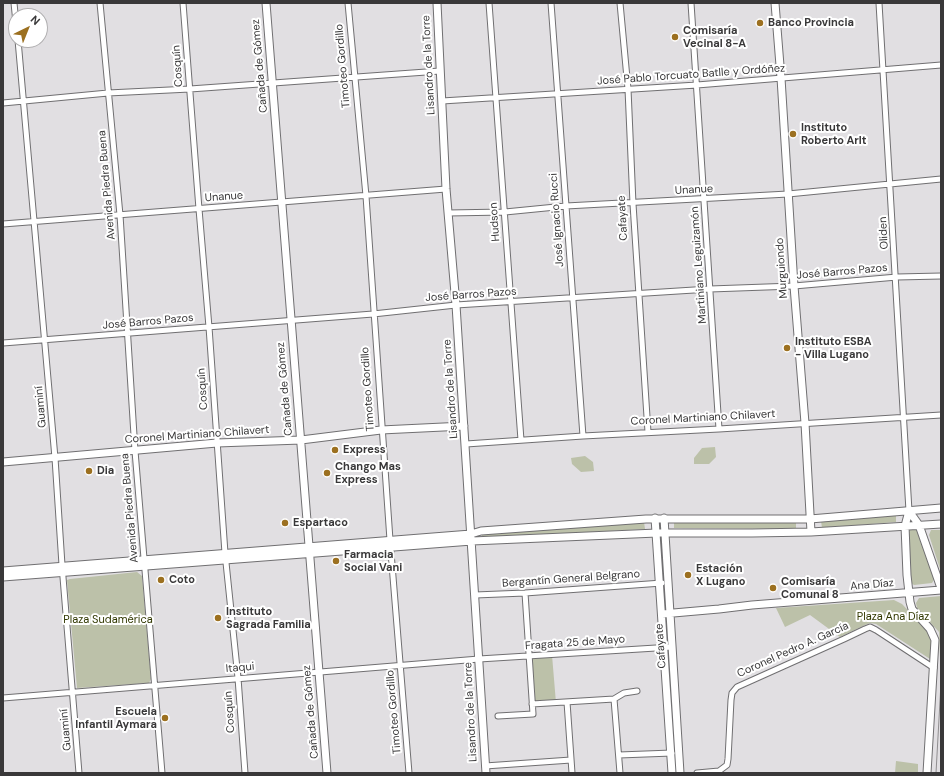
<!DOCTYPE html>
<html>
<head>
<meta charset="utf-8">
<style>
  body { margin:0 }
  #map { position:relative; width:944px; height:776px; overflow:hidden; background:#e1dfe2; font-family:"DM Sans",sans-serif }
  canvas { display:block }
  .frame { position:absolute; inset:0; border:4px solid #393839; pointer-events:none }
  .north { position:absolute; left:8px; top:8px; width:40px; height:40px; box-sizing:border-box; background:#fff; border:1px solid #b0afb0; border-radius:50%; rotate:43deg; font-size:11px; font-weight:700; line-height:16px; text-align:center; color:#393839 }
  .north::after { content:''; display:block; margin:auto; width:14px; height:18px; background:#9c7020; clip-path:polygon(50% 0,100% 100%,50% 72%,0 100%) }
</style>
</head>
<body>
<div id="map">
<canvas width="944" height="776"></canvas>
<div class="frame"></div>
<div class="north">N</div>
</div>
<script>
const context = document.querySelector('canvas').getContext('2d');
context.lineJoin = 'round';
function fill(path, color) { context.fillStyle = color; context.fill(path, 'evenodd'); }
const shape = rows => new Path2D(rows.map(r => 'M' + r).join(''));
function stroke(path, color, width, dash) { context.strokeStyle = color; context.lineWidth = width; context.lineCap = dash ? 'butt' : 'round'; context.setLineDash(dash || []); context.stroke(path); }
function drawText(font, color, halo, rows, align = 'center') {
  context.font = font + ' "DM Sans",sans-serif'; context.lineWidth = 4; context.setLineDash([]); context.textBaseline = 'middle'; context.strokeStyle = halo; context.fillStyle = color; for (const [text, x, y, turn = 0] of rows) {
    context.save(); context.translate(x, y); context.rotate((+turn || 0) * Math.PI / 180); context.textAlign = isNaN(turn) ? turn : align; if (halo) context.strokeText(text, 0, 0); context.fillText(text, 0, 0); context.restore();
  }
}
fill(shape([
  [715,447,716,457,709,464,694,464,694,458,702,448],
  [585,456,593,462,594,471,581,472,572,464,571,458],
  [896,515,896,522,822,528,821,521],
  [674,521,796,521,796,529,674,528],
  [644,522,645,529,482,538,482,533],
  [909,530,918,530,935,578,932,583,914,585,910,582,907,533],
  [931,530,941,530,941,572,929,535],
  [137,572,142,576,151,679,149,683,77,688,67,580,70,579],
  [941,596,941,657,940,657,939,632,917,608,916,603,919,598],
  [894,600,902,604,930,633,932,638,930,659,876,624,870,623,865,625,840,637,810,615,785,627,776,608],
  [552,655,556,703,532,704,528,656],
  [896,761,918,764,918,773,895,773]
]), '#bcc1a9');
const street = shape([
  [14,3,16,23],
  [100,3,120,215,135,451,162,773],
  [183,3,199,209,209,327,225,553,238,678,245,773],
  [348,3,366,196,390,540,409,773],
  [489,3,521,440],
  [551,3,583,436],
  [620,3,628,89,633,204,648,432],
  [691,3,719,429],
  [879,3,909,511],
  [18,40,55,458,62,565,79,773],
  [442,101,697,85,941,65],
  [3,103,108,93,190,89,440,71],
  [448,213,505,212,566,206,788,194,941,179],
  [3,224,446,189],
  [3,343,373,314,456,305,710,289,794,286,897,277,941,276],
  [466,444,583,436,719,429,941,415],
  [475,595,525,593,662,583],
  [3,698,479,659,672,647],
  [614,699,620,773],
  [567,702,572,773],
  [532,704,614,699,624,693,637,691],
  [498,716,533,714,525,593],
  [619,755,672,753],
  [485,766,571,760],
  [697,773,719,771,727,765,728,759,731,700,732,693,737,687,844,639,865,629,870,627,876,630,934,668]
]);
const secondary = shape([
  [266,3,327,773],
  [437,3,446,189,456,305,486,773],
  [775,3,781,78,794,286,805,423,811,532],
  [3,462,217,443,301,440,381,430,464,426],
  [909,511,905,526,907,575,910,602,912,609,930,629,935,640,927,773],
  [909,511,919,525,941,588],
  [655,518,672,773],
  [664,518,680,773],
  [3,571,471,534,481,531,646,519,810,519,941,508],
  [3,577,472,541,657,533,752,533,811,532,941,524],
  [662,614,719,609,752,605,941,590]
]);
stroke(street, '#706f71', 7);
stroke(secondary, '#706f71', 9);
stroke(street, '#fff', 5);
stroke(secondary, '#fff', 7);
stroke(shape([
  [936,773,941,683]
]), '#8f8d8f', 1);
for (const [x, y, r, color] of [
  [760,23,4,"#9c7020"],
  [675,37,4,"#9c7020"],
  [793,134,4,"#9c7020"],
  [787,348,4,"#9c7020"],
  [335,450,4,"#9c7020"],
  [89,471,4,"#9c7020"],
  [327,473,4,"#9c7020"],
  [285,523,4,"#9c7020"],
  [336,561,4,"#9c7020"],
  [688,575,4,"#9c7020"],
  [161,580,4,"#9c7020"],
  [773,588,4,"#9c7020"],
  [218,618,4,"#9c7020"],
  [165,718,4,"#9c7020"]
]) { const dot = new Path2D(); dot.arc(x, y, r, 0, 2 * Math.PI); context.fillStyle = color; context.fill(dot); stroke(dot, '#fff', 1.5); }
drawText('bold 11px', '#393839', '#fff', [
  ["Banco Provincia",768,23],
  ["Comisaría",683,31],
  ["Vecinal 8-A",683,44],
  ["Instituto",801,128],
  ["Roberto Arlt",801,141],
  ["Instituto ESBA",795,342],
  ["- Villa Lugano",795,355],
  ["Express",343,450],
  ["Chango Mas",335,467],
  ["Express",335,480],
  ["Dia",97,471],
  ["Espartaco",293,523],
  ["Farmacia",344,555],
  ["Social Vani",344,568],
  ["Estación",696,569],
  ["X Lugano",696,582],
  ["Coto",169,580],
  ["Comisaría",781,582],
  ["Comunal 8",781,595],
  ["Instituto",226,612],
  ["Sagrada Familia",226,625],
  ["Escuela",157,712,"right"],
  ["Infantil Aymara",157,725,"right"]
], 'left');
drawText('11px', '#393839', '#fff', [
  ["Lisandro de la Torre",429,65,-93],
  ["Cosquín",178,66,-94],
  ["Cañada de Gómez",260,66,-95],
  ["Timoteo Gordillo",343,66,-95],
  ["José Pablo Torcuato Batlle y Ordóñez",691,75,-4],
  ["Avenida Piedra Buena",107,185,-95],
  ["Unanue",694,190,-3],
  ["Unanue",224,197,-4],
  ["Cafayate",623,218,-93],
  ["José Ignacio Rucci",557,220,-94],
  ["Hudson",495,222,-94],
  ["Oliden",884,233,-93],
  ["Martiniano Leguizamón",699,265,-94],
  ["Murguiondo",782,268,-94],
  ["José Barros Pazos",842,272,-5],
  ["José Barros Pazos",471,295,-4],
  ["José Barros Pazos",148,322,-5],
  ["Cosquín",203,389,-94],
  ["Cañada de Gómez",285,389,-95],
  ["Timoteo Gordillo",368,389,-94],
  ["Lisandro de la Torre",451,389,-94],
  ["Guaminí",41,407,-95],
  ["Coronel Martiniano Chilavert",703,418,-3],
  ["Coronel Martiniano Chilavert",197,435,-4],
  ["Avenida Piedra Buena",130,508,-95],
  ["Bergantín General Belgrano",571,579,-4],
  ["Ana Díaz",872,585,-5],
  ["Fragata 25 de Mayo",575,643,-4],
  ["Cafayate",661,646,-94],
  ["Coronel Pedro A. García",793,650,-24],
  ["Itaqui",240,668,-5],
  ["Cosquín",230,712,-94],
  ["Cañada de Gómez",311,712,-95],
  ["Timoteo Gordillo",394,712,-95],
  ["Lisandro de la Torre",471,712,-93],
  ["Guaminí",66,730,-95]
]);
drawText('11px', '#313800', '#fff', [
  ["Plaza Ana Díaz",893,617],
  ["Plaza Sudamérica",108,620]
]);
</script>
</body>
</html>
